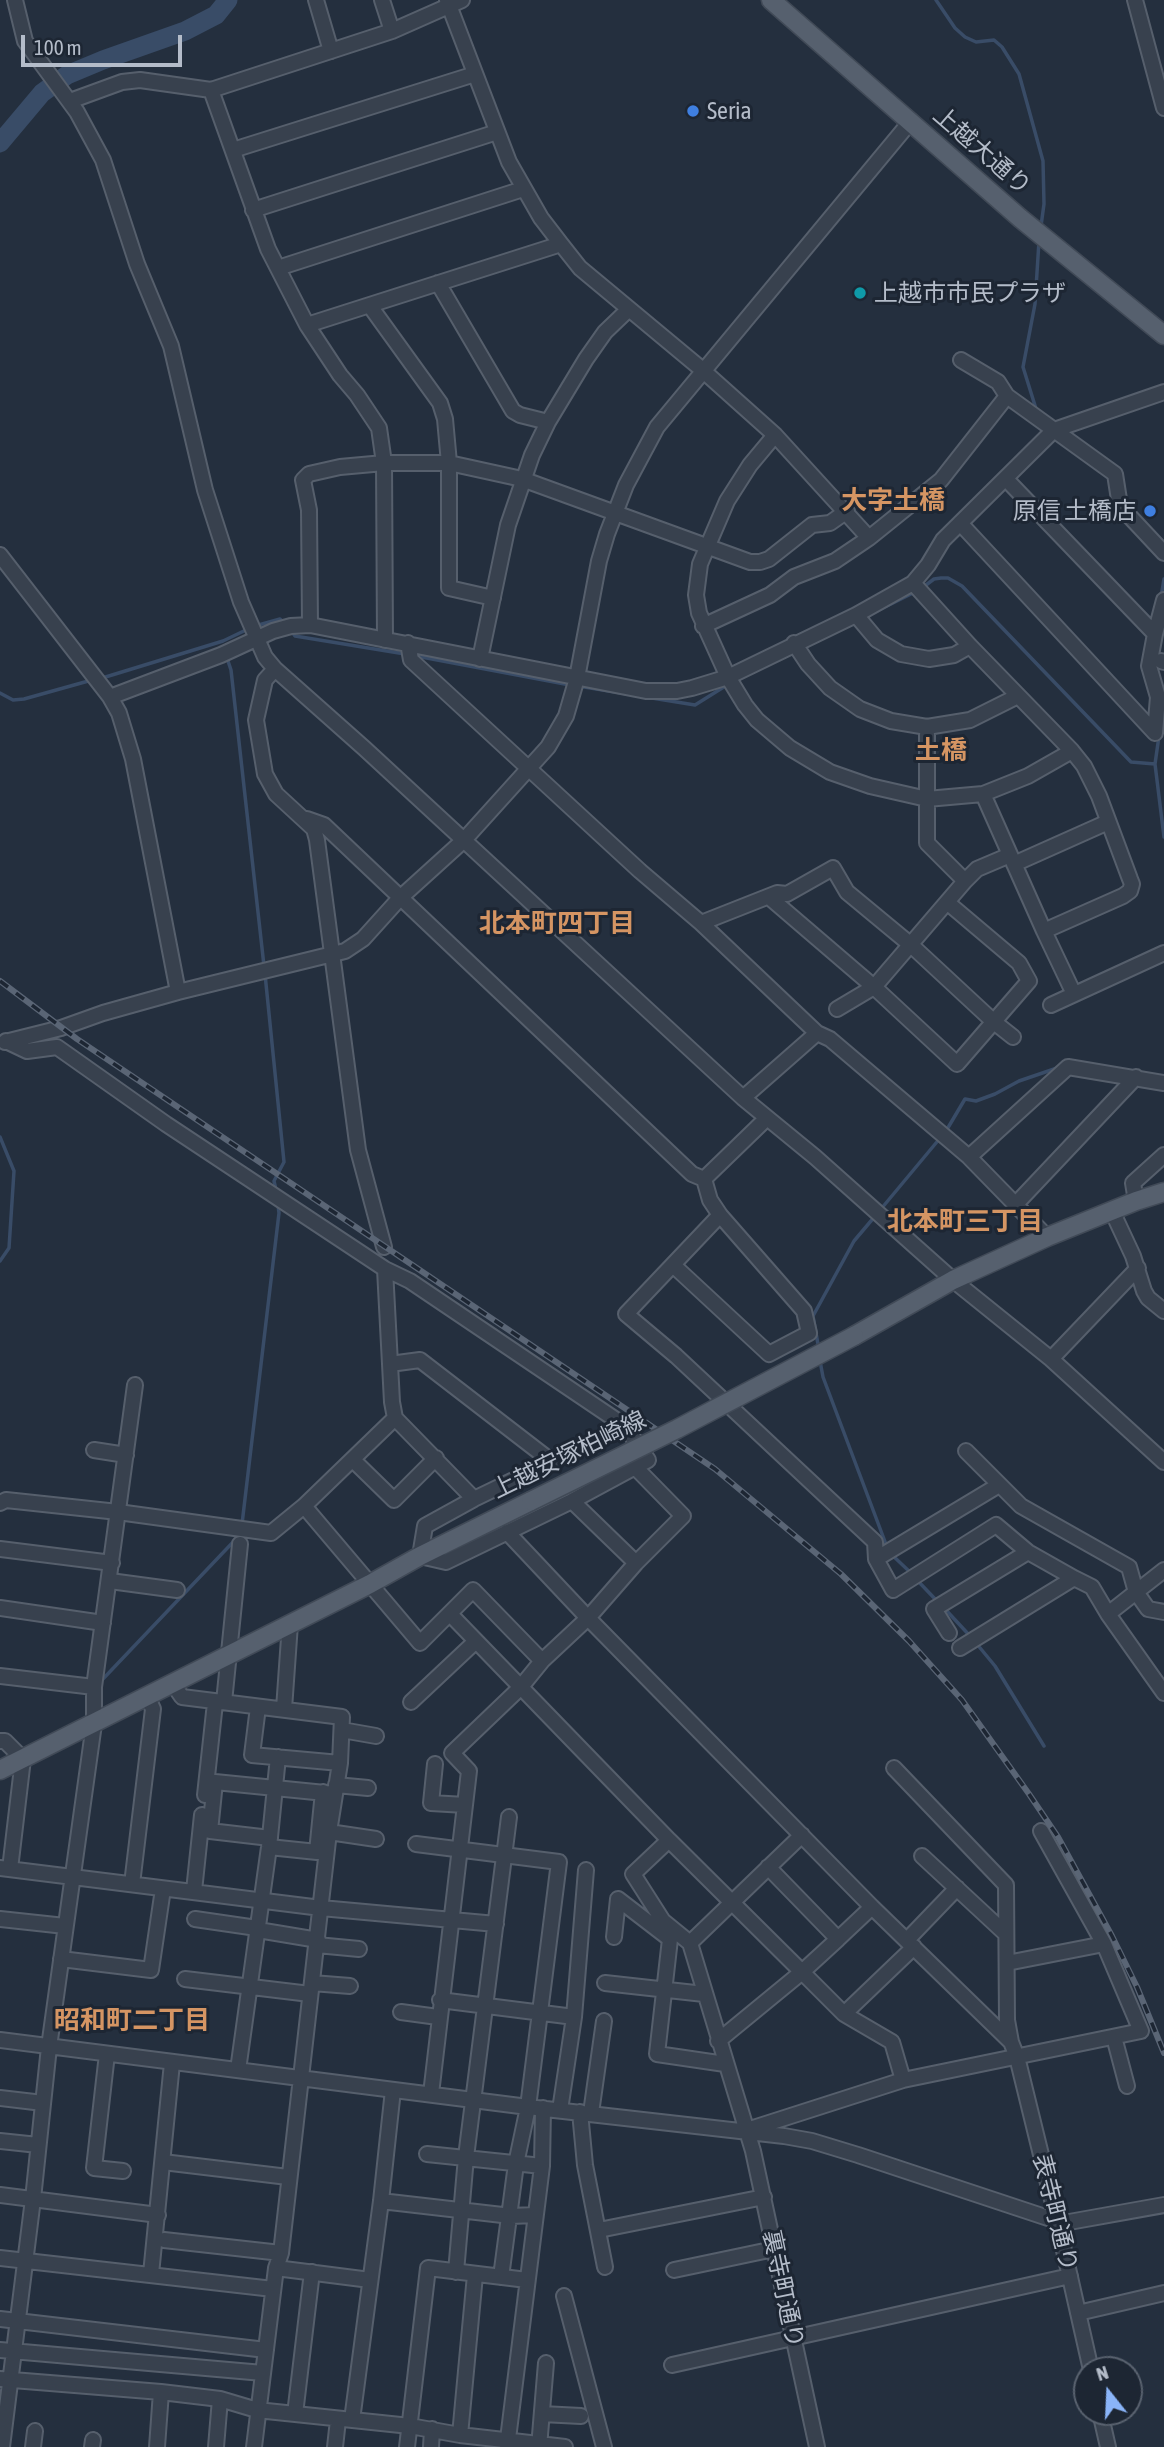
<!DOCTYPE html>
<html>
<head>
<meta charset="utf-8">
<style>
  body { margin:0 }
  #map { position:relative; width:1164px; height:2447px; overflow:hidden; background:#242f3e; font-family:"Asap Condensed",sans-serif }
  canvas { display:block }
  .north { position:absolute; left:1073px; top:2356px; width:70px; height:70px; box-sizing:border-box; background:#1d2633; border:2px solid #59626f; border-radius:50%; rotate:342deg; font-size:19px; font-weight:700; line-height:28px; text-align:center; color:#b4bcc9 }
  .north::after { content:''; display:block; margin:auto; width:24px; height:32px; background:#8ab4f8; clip-path:polygon(50% 0,100% 100%,50% 72%,0 100%) }
  .scale { position:absolute; left:21px; top:35px; width:161px; height:32px; box-sizing:border-box; border:4px solid #b4bcc9; border-top:0; padding-left:9px; font-size:21px; line-height:24px; white-space:nowrap; color:#b4bcc9; -webkit-text-stroke:5px #1d2633; paint-order:stroke }
</style>
</head>
<body>
<div id="map">
<canvas width="1164" height="2447"></canvas>
<div class="north">N</div>
<div class="scale">100 m</div>
</div>
<script>
const context = document.querySelector('canvas').getContext('2d');
context.lineJoin = 'round';
const shape = rows => new Path2D(rows.map(r => 'M' + r).join(''));
function stroke(path, color, width, dash) { context.strokeStyle = color; context.lineWidth = width; context.lineCap = dash ? 'butt' : 'round'; context.setLineDash(dash || []); context.stroke(path); }
function drawText(font, color, halo, rows, align = 'center') {
  context.font = font + ' "Asap Condensed","Noto Sans JP",sans-serif'; context.lineWidth = 6; context.setLineDash([]); context.textBaseline = 'middle'; context.strokeStyle = halo; context.fillStyle = color; for (const [text, x, y, turn = 0] of rows) {
    context.save(); context.translate(x, y); context.rotate((+turn || 0) * Math.PI / 180); context.textAlign = isNaN(turn) ? turn : align; if (halo) context.strokeText(text, 0, 0); context.fillText(text, 0, 0); context.restore();
  }
}
stroke(shape([
  [936,0,955,28,965,37,976,42,994,40,1002,47,1019,74,1043,161,1044,204,1041,226],
  [1037,412,1023,367,1035,304,1039,241],
  [922,588,934,579,941,578,948,578,962,586,1131,762,1155,764],
  [1161,597,1164,579],
  [869,615,915,592],
  [255,626,280,619,283,622],
  [291,631,295,636,405,654],
  [416,656,570,685],
  [227,658,231,670,264,966],
  [99,679,223,641,248,629],
  [578,686,695,705,727,685],
  [0,693,13,700,24,699,92,680],
  [1159,736,1155,764,1164,837],
  [265,974,284,1162,274,1181,276,1190],
  [946,1131,965,1099,976,1101,995,1094,1019,1081,1060,1067],
  [0,1137,14,1171,9,1248,0,1261],
  [881,1209,941,1137],
  [819,1350,813,1316,854,1241,876,1215],
  [820,1361,823,1377,887,1547],
  [242,1524,279,1213,278,1205],
  [891,1554,911,1573],
  [916,1579,937,1601],
  [945,1609,971,1637],
  [976,1643,995,1666,1044,1746],
  [102,1680,235,1540]
]), '#394c67', 3.5);
stroke(shape([
  [0,143,42,93,67,75,103,60,185,31,216,15,228,0]
]), '#394c67', 19);
const minor = shape([
  [15,0,25,41,77,112,103,160,137,264,171,346,205,490,241,602,265,657,275,669,364,748,743,1098,815,1157,953,1280,1051,1359,1164,1462],
  [316,0,331,51],
  [382,0,392,31],
  [447,0,509,162,541,218,561,244,580,268,699,367,775,435,869,538,941,480,1007,396,1115,474,1120,506,1164,553],
  [1135,0,1164,108],
  [211,90,268,249,307,325,340,375,357,395,379,428,384,463,385,640],
  [70,101,122,82,140,80,211,90,392,31,462,0],
  [233,150,475,74],
  [253,210,497,132],
  [278,268,523,189],
  [438,283,513,411,520,415,548,422],
  [370,306,440,403,445,419,449,463,449,588,493,598],
  [307,325,561,244],
  [961,360,998,382,1007,396],
  [775,435,750,465,727,501,700,564,696,595,699,613,728,677,745,705,757,720,790,748,830,772,870,786,927,799,983,794],
  [1006,479,1155,634,1149,666,1158,697,1155,733],
  [960,523,1155,733],
  [0,555,110,697,119,713,133,759,178,992],
  [913,583,970,646,1072,751,1084,766,1099,796,1130,879,1132,884,1130,891,1123,896,1044,931,983,794,1028,776,1072,751],
  [856,615,877,640,901,654,929,659,954,655,970,646],
  [310,625,309,510,303,480,309,474,340,467,384,463,449,463,522,479,750,562,760,562,769,559,812,525,830,523,847,511],
  [703,626,770,595,794,577,835,561,869,538],
  [1155,634,1164,600],
  [408,643,411,660,640,871,701,923,817,1033,830,1039,969,1157,1047,1237],
  [794,643,808,664,830,688,860,709,891,721,927,727,970,720,1018,696],
  [480,659,508,525,532,455,548,422,586,359,605,332,629,309],
  [1161,661,1164,662],
  [275,669,265,680,256,720,265,774,276,794,314,829,317,840,358,1150,384,1247],
  [110,697,221,655,273,631,291,626,310,625,646,691,677,691,692,688,728,677,856,615,913,583,928,565,943,540,1054,430,1164,392],
  [927,727,927,843,965,881,977,869,1010,855],
  [307,819,324,825,692,1174,704,1179],
  [1014,864,1108,822],
  [769,897,874,987,957,1064,1029,981,1019,963,948,903],
  [701,923,777,893,787,894,833,868,847,892,911,945,994,1022,1013,1037],
  [1044,931,1074,994],
  [1051,1005,1164,953],
  [837,1009,874,987,965,881],
  [6,1041,27,1051,57,1047,166,1124,385,1269,410,1281,625,1426,474,1499,425,1526,420,1556,446,1562,572,1501,635,1467,683,1516,636,1563,588,1618,542,1661,520,1688,452,1753,469,1771,431,2094],
  [5,1042,61,1028,103,1013,178,992,345,951,363,939,400,898,464,840,548,747,566,716,577,678,599,561,607,534,626,485,657,427,911,121],
  [743,1098,817,1033],
  [767,1118,704,1179,710,1200,720,1215,626,1314,676,1356,875,1542,876,1559,893,1590,996,1525,1028,1552,1074,1578],
  [969,1157,1068,1067,1164,1083],
  [1136,1201,1133,1183,1164,1155],
  [1015,1205,1136,1077],
  [1112,1211,1133,1256,1144,1291,1148,1298,1164,1311],
  [673,1265,769,1354,809,1333,804,1311,720,1215],
  [385,1269,392,1402,395,1418,474,1499],
  [1051,1359,1138,1268],
  [390,1364,420,1360,551,1461],
  [625,1426,648,1460,635,1467],
  [94,1450,126,1455],
  [966,1451,1021,1506,1129,1567,1136,1592,1148,1609,1164,1612],
  [353,1460,394,1500,436,1458],
  [572,1501,636,1563],
  [0,1503,6,1500,118,1512,271,1533,304,1506,395,1418],
  [304,1506,420,1643,473,1590,542,1661],
  [507,1532,588,1618,872,1907,1011,2042,1017,2057,1058,2224,1091,2370],
  [0,1549,112,1563],
  [876,1559,999,1485],
  [110,1581,177,1590],
  [0,1608,103,1623],
  [450,1614,669,1840],
  [1108,1614,1164,1570],
  [949,1633,934,1609,1028,1552],
  [960,1648,1074,1578,1092,1587,1108,1614,1164,1693],
  [0,1676,94,1687],
  [173,1684,182,1697,342,1717,340,1763,329,1832,281,2253,276,2268,254,2447],
  [224,1702,240,1544],
  [411,1702,476,1641],
  [258,1707,252,1755,340,1763],
  [284,1709,290,1624],
  [342,1730,376,1736],
  [0,1741,5,1741,23,1759,10,1869],
  [435,1764,431,1803,465,1805],
  [894,1768,1006,1885,1007,2020,1011,2042],
  [336,1785,368,1788],
  [205,1795,215,1703],
  [1041,1831,1104,1944],
  [329,1832,376,1839],
  [270,1838,210,1831,215,1782,335,1794],
  [416,1844,559,1862,528,2107,516,2164,501,2277],
  [269,1847,317,1852,323,1792],
  [922,1856,1006,1934],
  [768,1867,838,1939,872,1907],
  [0,1868,321,1908,496,1924],
  [132,1884,153,1709,147,1696],
  [194,1891,202,1815],
  [0,1919,65,1926],
  [195,1919,250,1927,258,1930,318,1940],
  [614,1937,618,1899,670,1939,657,2054,725,2064],
  [907,1940,957,1888],
  [690,1943,802,1835],
  [317,1945,359,1949],
  [61,1959,151,1970,163,1889],
  [185,1979,310,1994],
  [312,1983,350,1986],
  [605,1983,704,1994],
  [440,2000,574,2017],
  [401,2012,438,2017],
  [844,2014,892,2042,903,2080],
  [1114,2037,1127,2086],
  [0,2040,528,2107,784,2136,812,2141,858,2155,1057,2221],
  [718,2041,802,1972,844,2014,914,1947],
  [107,2054,94,2168,123,2171],
  [238,2070,269,1847,278,1757],
  [0,2098,43,2103],
  [560,2110,574,2017,586,1870],
  [580,2112,585,2165,605,2267],
  [591,2113,604,2021],
  [747,2130,903,2080,1141,2031,1104,1944,1007,1963],
  [0,2141,38,2145],
  [427,2154,542,2166],
  [163,2162,288,2177],
  [0,2195,158,2215],
  [381,2201,511,2216,535,2215],
  [1058,2224,1164,2205],
  [599,2230,764,2197],
  [164,2240,281,2253],
  [0,2258,273,2289],
  [276,2268,370,2280],
  [674,2270,774,2249],
  [456,2272,466,2157,509,1817],
  [151,2274,172,2063],
  [564,2296,604,2447],
  [1078,2313,1164,2293],
  [0,2319,266,2350],
  [0,2350,263,2373],
  [672,2365,1070,2276],
  [0,2379,161,2392],
  [1100,2412,1108,2447],
  [295,2414,312,2272],
  [542,2414,581,2416],
  [352,2420,381,2201,393,2090],
  [460,2435,475,2275],
  [2,2447,33,2199,49,2047,94,1724,94,1687,135,1385],
  [33,2447,35,2431],
  [92,2447,93,2440],
  [157,2447,161,2392,220,2399,257,2410,410,2426,460,2435,565,2447],
  [216,2447,220,2399],
  [335,2447,338,2420],
  [407,2447,428,2268,527,2280],
  [431,2447,432,2429],
  [507,2447,542,2166,543,2108],
  [539,2447,546,2363],
  [817,2447,753,2151,690,1943,663,1921,633,1874,669,1840,802,1972,838,1939]
]);
const major = shape([
  [771,0,1020,218,1164,335],
  [854,1336,953,1280,1047,1237,1136,1201,1164,1192],
  [0,1770,370,1584,420,1556,531,1501]
]);
stroke(minor, '#565f6c', 18);
stroke(major, '#414a57', 21);
stroke(minor, '#38414e', 14);
stroke(major, '#56606e', 18);
const rail = shape([
  [0,981,77,1039,715,1469,841,1574,909,1641,962,1700,1029,1794,1058,1837,1112,1936,1137,1987,1164,2053]
]);
stroke(rail, '#5a6575', 6);
stroke(rail, '#1d2633', 3.5, [10]);
const majorBridge = shape([
  [531,1501,677,1429,854,1336]
]);
stroke(majorBridge, '#414a57', 21, []);
stroke(majorBridge, '#56606e', 18);
for (const [x, y, r, color] of [
  [693,111,7,"#3f7fe0"],
  [860,293,7,"#0f9aa8"],
  [1150,511,7,"#3f7fe0"]
]) { const dot = new Path2D(); dot.arc(x, y, r, 0, 2 * Math.PI); context.fillStyle = color; context.fill(dot); stroke(dot, '#1d2633', 2.5); }
drawText('24px', '#b4bcc9', '#1d2633', [
  ["Seria",707,111],
  ["上越市市民プラザ",874,293],
  ["原信 土橋店",1136,511,"right"]
], 'left');
drawText('24px', '#b4bcc9', '#1d2633', [
  ["上越大通り",982,151,41],
  ["上越安塚柏崎線",569,1455,-26],
  ["表寺町通り",1055,2213,76],
  ["裏寺町通り",783,2289,78]
]);
drawText('bold 26px', '#d59563', '#1d2633', [
  ["大字土橋",893,501],
  ["土橋",941,751],
  ["北本町四丁目",557,924],
  ["北本町三丁目",965,1222],
  ["昭和町二丁目",132,2021]
]);
</script>
</body>
</html>
